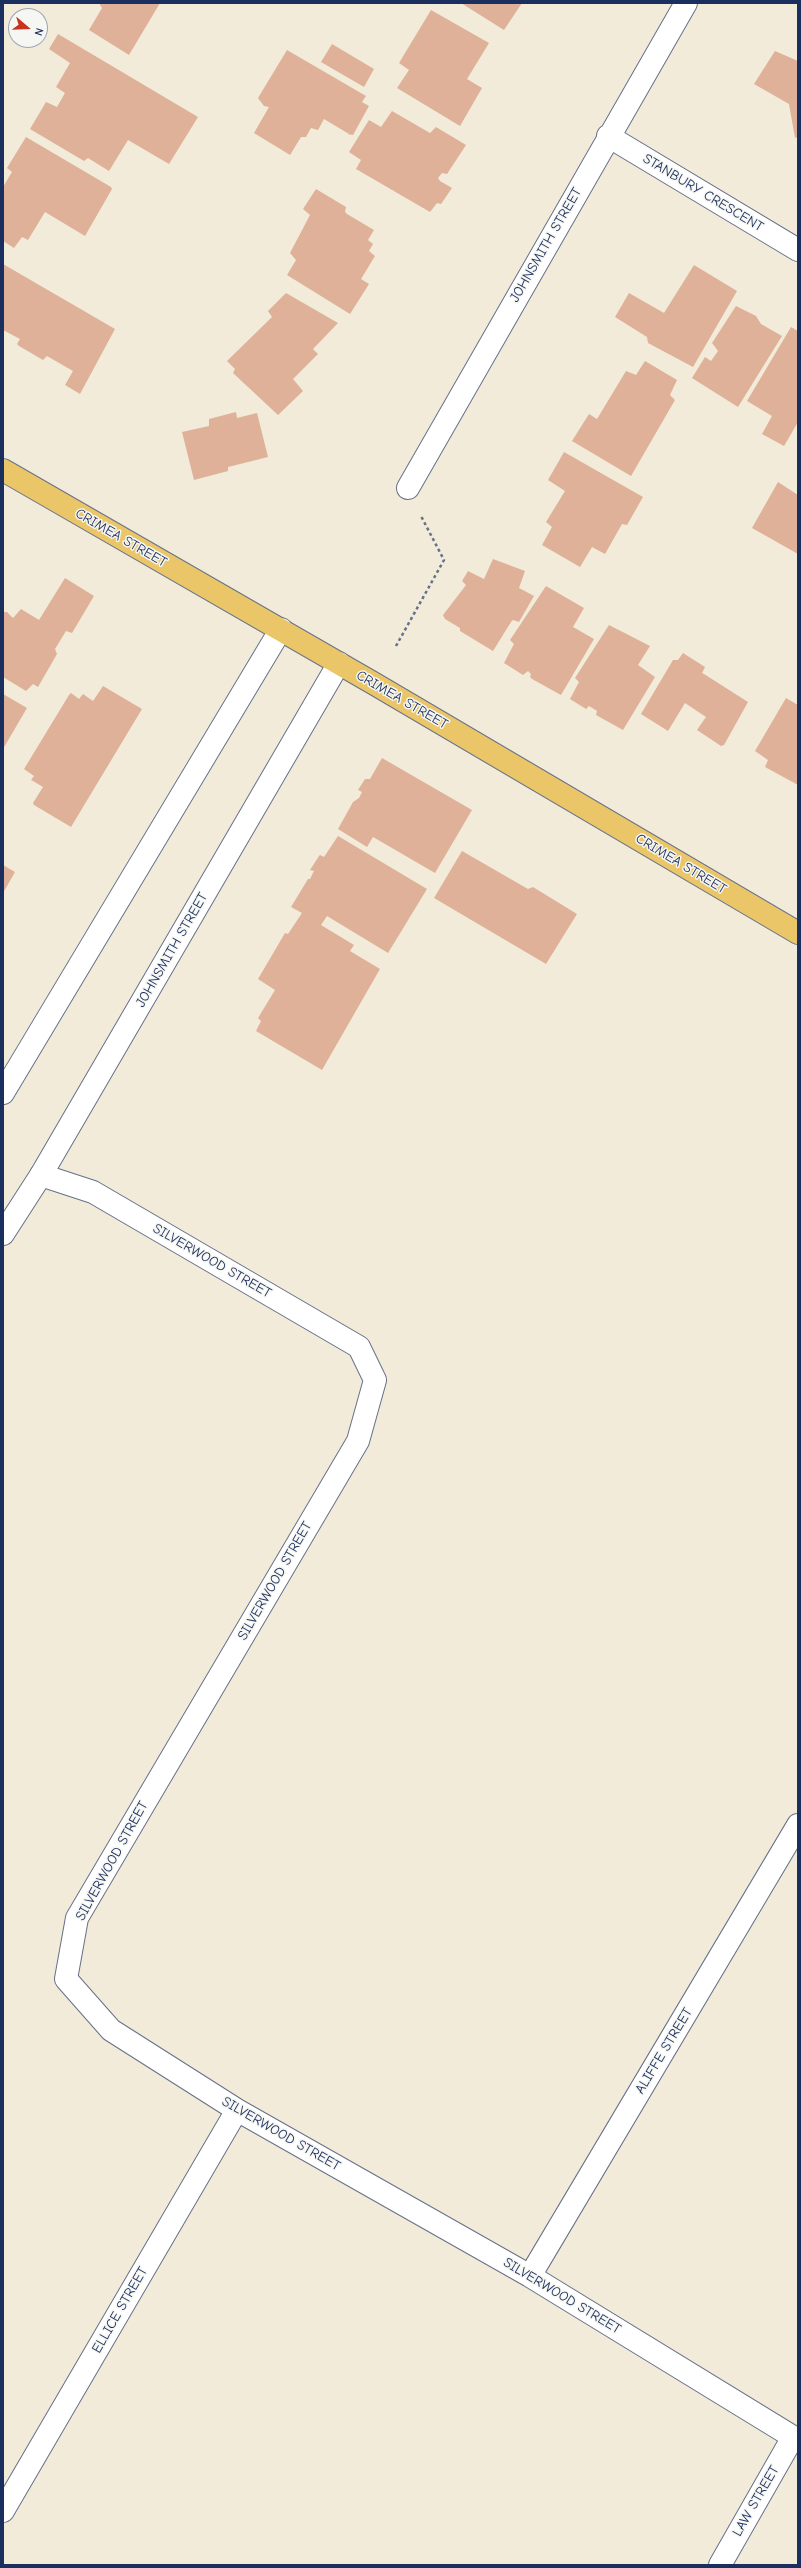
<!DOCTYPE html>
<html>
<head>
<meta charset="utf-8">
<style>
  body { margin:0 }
  #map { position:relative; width:801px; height:2568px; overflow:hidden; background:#f2ebd9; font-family:"Comic Neue",sans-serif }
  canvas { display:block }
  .frame { position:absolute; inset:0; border:4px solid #1b2f5e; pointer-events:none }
  .north { position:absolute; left:8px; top:8px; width:40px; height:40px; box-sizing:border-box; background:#f6f6f2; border:1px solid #9ea6b7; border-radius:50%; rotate:109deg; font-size:11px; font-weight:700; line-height:16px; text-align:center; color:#1b2f5e }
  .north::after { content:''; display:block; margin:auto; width:14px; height:18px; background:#c8321e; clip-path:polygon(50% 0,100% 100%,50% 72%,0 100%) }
</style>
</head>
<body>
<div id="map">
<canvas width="801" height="2568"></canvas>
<div class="frame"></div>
<div class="north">N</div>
</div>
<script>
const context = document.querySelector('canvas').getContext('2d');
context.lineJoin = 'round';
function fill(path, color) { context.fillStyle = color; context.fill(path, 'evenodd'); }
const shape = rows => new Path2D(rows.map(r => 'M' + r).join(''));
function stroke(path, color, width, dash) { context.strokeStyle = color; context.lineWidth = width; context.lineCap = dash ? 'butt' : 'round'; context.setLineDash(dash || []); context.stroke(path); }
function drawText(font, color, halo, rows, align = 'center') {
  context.font = font + ' "Comic Neue",sans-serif'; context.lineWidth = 3; context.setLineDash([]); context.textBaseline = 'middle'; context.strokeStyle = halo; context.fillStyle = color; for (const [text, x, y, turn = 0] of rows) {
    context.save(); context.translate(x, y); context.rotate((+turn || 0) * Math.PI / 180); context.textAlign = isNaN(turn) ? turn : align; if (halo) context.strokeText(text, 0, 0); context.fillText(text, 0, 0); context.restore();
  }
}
fill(shape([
  [99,3,160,3,129,55,89,30,102,8],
  [461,3,522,3,504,30],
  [431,10,489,43,467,79,482,88,460,126,397,88,409,70,399,63],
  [58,34,198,117,169,164,128,140,109,171,88,158,84,161,30,129,46,102,57,107,65,93,56,87,70,63,49,49],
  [332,44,374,69,364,87,321,62],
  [287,50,366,96,362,102,369,106,353,135,347,134,349,134,324,119,318,130,311,128,306,137,301,137,290,155,254,133,269,107,264,106,258,98],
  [775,51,798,61,798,137,795,138,789,104,754,84],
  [392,111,430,133,436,127,466,145,447,174,442,173,438,178,440,181,452,188,441,204,437,203,430,212,356,169,361,160,349,152,369,120,381,127],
  [26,137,111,187,112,189,85,236,45,212,28,240,22,237,14,248,3,241,3,187,12,172,7,168],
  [316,189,346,207,345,212,347,214,374,230,368,240,373,244,369,251,375,256,361,279,369,284,350,314,287,275,296,260,290,253,310,215,303,209],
  [3,264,115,329,80,394,65,385,73,371,47,356,43,360,19,346,17,344,20,339,3,330],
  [694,265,737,291,693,367,648,343,647,337,615,317,629,293,664,313],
  [286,293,338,323,313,349,318,354,293,379,303,391,278,415,233,373,235,369,227,361,272,317,268,311],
  [736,306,756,316,761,324,782,336,738,407,692,378,705,357,711,361,718,351,712,343],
  [791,327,798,331,798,422,784,446,762,434,772,416,747,401],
  [645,361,677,380,670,395,675,400,631,476,572,441,589,414,597,419,626,371,636,375],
  [236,412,237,418,257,413,268,457,228,467,228,471,194,480,182,432,209,426,209,419],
  [564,452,643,497,627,525,622,524,605,554,592,547,580,567,542,545,552,527,546,522,565,491,548,480],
  [778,482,798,495,798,554,752,528],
  [493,559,525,571,519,588,534,596,519,622,513,620,511,622,493,651,460,631,460,628,445,619,443,615,466,585,462,581,468,571,484,579],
  [65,578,94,596,72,633,66,631,55,649,57,654,38,687,33,684,26,691,3,677,3,612,7,612,13,618,21,609,39,620],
  [546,586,584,608,573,627,594,639,561,695,532,679,530,677,531,674,528,671,523,675,504,663,514,644,510,640],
  [609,625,650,646,638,665,655,677,623,730,596,715,597,711,594,709,589,706,586,709,570,699,579,682,575,678],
  [683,653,705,667,702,673,704,674,748,702,724,745,721,746,697,730,706,717,685,703,668,731,641,714,673,660,678,660],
  [103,686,142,709,71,827,34,805,33,803,43,787,33,781,31,780,34,776,24,769,69,695,71,693,79,699,83,694,93,701],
  [3,694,27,708,3,749],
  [786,698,798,705,798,785,765,767,768,760,755,751],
  [382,758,472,810,435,873,373,837,367,847,338,829,353,802,359,798,362,792,358,790,365,779,370,779],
  [338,836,427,889,388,953,327,916,321,925,354,945,350,951,380,969,322,1070,256,1031,261,1021,258,1018,275,990,258,979,285,933,288,934,302,913,291,907,308,879,310,879,314,871,310,870,319,856,320,855,324,857],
  [462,851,528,889,533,887,577,914,546,964,434,898],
  [3,865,15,872,3,893]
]), '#deb198');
const minor = shape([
  [608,136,798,250],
  [408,488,686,3],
  [41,1175,93,1192,359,1347,375,1380,358,1441,77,1918,66,1979,111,2030,237,2110,530,2276,798,2440],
  [530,2276,798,1825],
  [3,2511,237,2110],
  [720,2565,793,2437]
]);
const tertiary = shape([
  [3,1093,281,629],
  [3,1234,41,1175,339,663]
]);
const primary = shape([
  [3,470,373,683,798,933]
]);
stroke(minor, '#667189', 24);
stroke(tertiary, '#667189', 24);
stroke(primary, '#667189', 24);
stroke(shape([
  [396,646,444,560,421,516]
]), '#667189', 2.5, [3, 3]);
stroke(minor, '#fff', 22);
stroke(tertiary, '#fff', 22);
stroke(primary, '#ebc669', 22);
drawText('14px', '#1b2f5e', '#f6f6f2', [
  ["STANBURY CRESCENT",703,193,31],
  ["JOHNSMITH STREET",546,245,-60],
  ["CRIMEA STREET",121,538,30],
  ["CRIMEA STREET",402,700,30],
  ["CRIMEA STREET",681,864,31],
  ["JOHNSMITH STREET",172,950,-60],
  ["SILVERWOOD STREET",212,1261,30],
  ["SILVERWOOD STREET",275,1581,-60],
  ["SILVERWOOD STREET",112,1861,-61],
  ["ALIFFE STREET",664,2051,-59],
  ["SILVERWOOD STREET",281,2134,30],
  ["SILVERWOOD STREET",562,2296,31],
  ["ELLICE STREET",120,2310,-60],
  ["LAW STREET",756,2501,-60]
]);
</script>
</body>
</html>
